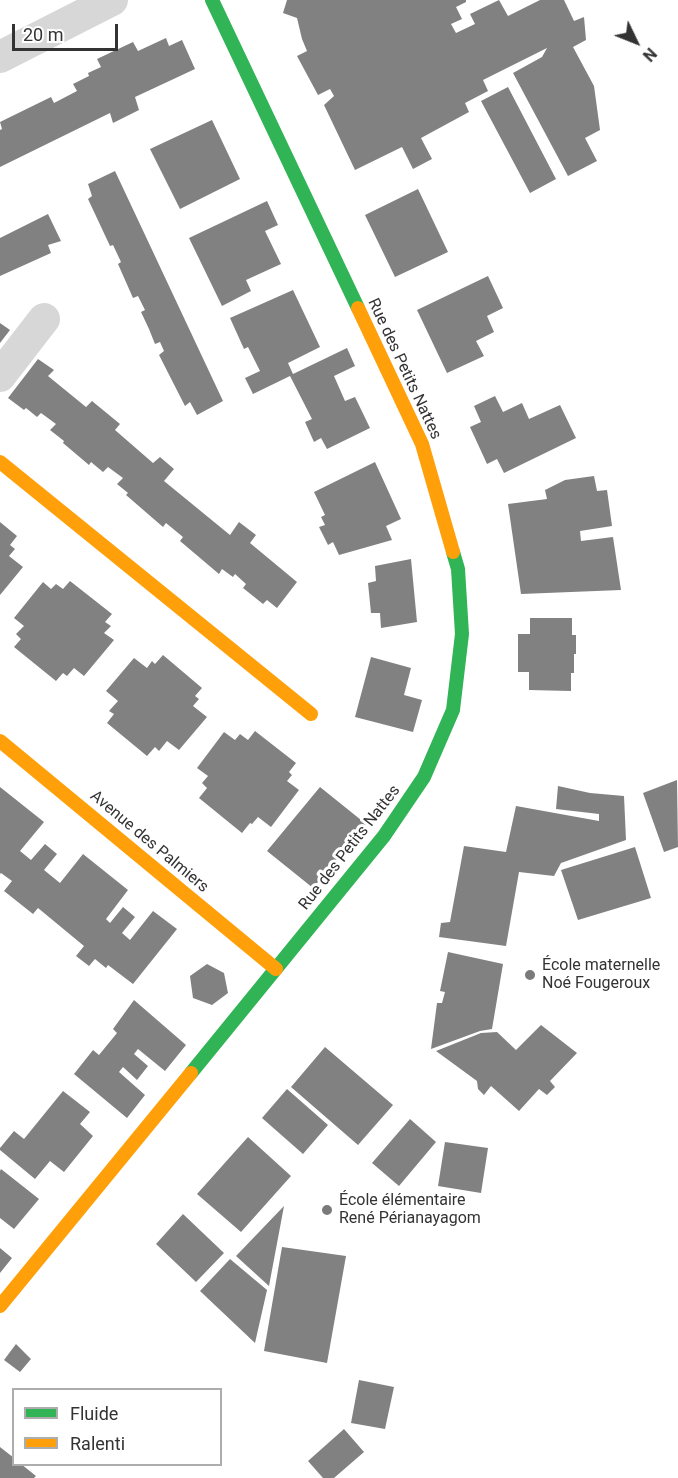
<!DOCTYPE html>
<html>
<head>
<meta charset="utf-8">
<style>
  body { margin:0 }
  #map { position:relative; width:678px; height:1478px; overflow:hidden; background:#fff; font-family:Roboto,sans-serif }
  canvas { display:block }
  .legend { position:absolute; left:12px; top:1388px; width:210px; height:78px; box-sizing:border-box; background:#fff; border:2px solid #adadad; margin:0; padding:8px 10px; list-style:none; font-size:18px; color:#333 }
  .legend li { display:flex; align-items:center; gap:12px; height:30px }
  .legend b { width:30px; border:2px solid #adadad }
  .north { position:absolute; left:606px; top:12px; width:60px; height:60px; -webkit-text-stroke:4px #fff; paint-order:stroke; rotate:133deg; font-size:16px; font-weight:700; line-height:24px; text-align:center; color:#333 }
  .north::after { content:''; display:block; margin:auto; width:21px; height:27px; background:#333; clip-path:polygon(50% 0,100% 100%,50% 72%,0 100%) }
  .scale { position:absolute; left:12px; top:24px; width:106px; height:27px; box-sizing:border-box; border:3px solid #333; border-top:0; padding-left:8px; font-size:18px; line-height:21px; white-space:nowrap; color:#333; -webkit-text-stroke:4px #fff; paint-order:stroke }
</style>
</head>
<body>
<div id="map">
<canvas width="678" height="1478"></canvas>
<ul class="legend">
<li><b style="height:8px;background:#30b455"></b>Fluide</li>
<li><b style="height:8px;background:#ff9f0a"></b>Ralenti</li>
</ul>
<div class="north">N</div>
<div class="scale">20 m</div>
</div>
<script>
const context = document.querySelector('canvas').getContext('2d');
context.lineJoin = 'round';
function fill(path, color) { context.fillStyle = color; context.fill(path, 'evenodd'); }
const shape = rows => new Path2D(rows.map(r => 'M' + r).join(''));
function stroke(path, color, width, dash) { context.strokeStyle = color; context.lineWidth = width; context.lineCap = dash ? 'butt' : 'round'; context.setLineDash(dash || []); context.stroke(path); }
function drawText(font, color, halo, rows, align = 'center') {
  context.font = font + ' Roboto,sans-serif'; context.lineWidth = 6; context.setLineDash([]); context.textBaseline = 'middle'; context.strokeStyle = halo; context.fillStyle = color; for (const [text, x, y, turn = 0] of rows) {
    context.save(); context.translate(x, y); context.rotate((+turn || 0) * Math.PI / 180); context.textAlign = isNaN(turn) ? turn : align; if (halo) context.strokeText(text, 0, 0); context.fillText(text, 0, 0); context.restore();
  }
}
fill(shape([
  [287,0,466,0,466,2,456,7,462,19,451,24,456,33,475,24,470,14,499,0,508,16,540,0,564,0,574,21,584,17,586,40,573,47,594,86,600,130,585,138,597,161,568,176,513,73,542,57,547,48,483,80,488,91,465,103,469,112,421,138,432,159,413,169,402,147,355,170,324,105,334,96,330,89,318,95,297,56,307,51,302,39,297,18,283,13],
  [166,38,169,46,182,40,195,69,135,97,139,110,113,123,110,113,0,167,0,130,2,129,0,122,51,97,54,103,77,91,73,84,89,76,88,73,101,67,97,59,133,42,138,51],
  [508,87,556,179,530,193,481,101],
  [212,120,240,179,180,209,150,149],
  [115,171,223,401,197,415,190,402,185,406,159,355,164,351,160,342,155,344,149,329,141,312,145,310,138,296,133,298,118,264,121,262,113,245,110,246,88,199,92,196,88,184],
  [418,189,448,252,395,277,365,215],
  [267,201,278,225,265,231,281,264,246,280,251,291,222,306,189,238],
  [48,214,61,241,48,245,51,253,0,276,0,238],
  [488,276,503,308,487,316,494,332,476,341,484,356,447,373,417,310],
  [293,290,320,347,288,363,293,374,347,348,355,366,334,376,345,401,355,397,370,428,327,449,321,438,314,442,305,422,312,419,290,376,253,394,245,378,260,371,248,347,244,349,230,318],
  [0,323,10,330,0,343],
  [38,359,54,370,48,376,86,407,92,401,120,424,115,430,153,463,160,457,174,469,164,481,230,535,239,522,256,535,250,543,297,582,277,608,267,600,263,604,243,588,246,584,235,574,233,577,222,569,219,574,180,541,183,537,166,523,163,527,126,495,128,493,117,484,123,478,108,467,103,472,91,462,89,465,63,443,64,441,50,430,56,424,41,413,37,417,26,408,24,410,8,398],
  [495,396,503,412,522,403,529,419,560,405,576,438,504,473,497,459,487,464,470,427,481,422,474,406],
  [375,462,401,519,386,526,392,540,339,555,333,542,328,545,319,527,325,525,321,517,325,515,314,492],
  [594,476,597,491,607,490,612,526,580,531,581,541,613,537,621,590,521,594,508,504,547,499,545,490,565,480],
  [0,522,17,536,10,545,15,549,9,556,23,567,0,595],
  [411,559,417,622,381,628,380,613,371,613,368,583,376,581,375,566],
  [70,581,112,614,105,622,111,626,104,633,114,640,84,676,74,668,67,676,63,673,56,681,14,647,21,639,16,634,24,626,14,618,43,582,51,589,56,584,63,589],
  [530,618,572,618,572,635,576,635,576,654,574,654,574,673,571,673,571,691,529,690,529,672,518,672,518,634,530,634],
  [163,655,202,688,195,696,199,699,193,706,207,717,179,750,167,741,159,751,155,747,147,756,107,723,114,714,109,711,118,701,106,691,134,658,147,668,152,661,155,664],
  [371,657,411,668,404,695,422,700,413,732,355,717],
  [255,731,296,763,289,772,292,775,287,781,299,790,271,827,258,817,252,824,250,823,242,833,199,798,207,788,202,783,208,776,197,768,224,732,235,740,240,734,248,740],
  [677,780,678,847,664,852,643,793],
  [558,786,590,793,624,796,626,840,561,863,554,876,519,872,506,946,439,937,441,923,450,922,464,846,506,852,516,806,599,821,599,814,556,809],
  [0,787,44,822,20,851,31,860,45,844,57,854,44,870,60,883,83,854,128,890,106,919,110,923,123,907,135,917,122,933,130,940,153,911,177,929,133,984,108,965,106,968,95,959,89,966,76,956,84,946,38,908,33,914,4,891,12,881,1,873,0,874],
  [320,787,366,824,313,888,267,851],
  [635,847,651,898,578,920,561,870],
  [448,952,503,964,492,1029,480,1031,431,1049,437,1003,442,1003,445,992,440,991],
  [207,964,224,973,228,993,212,1005,193,998,190,976],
  [134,1000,186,1045,165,1071,138,1049,134,1054,148,1066,137,1080,123,1067,119,1072,145,1095,127,1118,74,1074,93,1050,99,1055,117,1033,113,1029],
  [541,1025,577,1053,550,1081,555,1087,547,1095,539,1089,519,1111,491,1086,484,1095,478,1089,477,1081,436,1051,481,1033,497,1032,516,1050],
  [325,1047,393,1105,358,1145,291,1087],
  [287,1089,328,1125,303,1154,262,1118],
  [63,1091,90,1112,80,1124,93,1136,64,1172,50,1161,35,1179,0,1150,0,1148,14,1131,24,1139],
  [410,1119,436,1142,399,1186,372,1163],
  [248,1137,291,1176,241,1232,197,1194],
  [445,1142,488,1148,481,1193,438,1186],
  [1,1169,39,1199,14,1229,0,1218,0,1171],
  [284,1206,269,1286,236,1256],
  [183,1214,224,1253,196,1282,156,1244],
  [282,1247,346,1256,327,1363,264,1351],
  [0,1248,12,1258,0,1273],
  [230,1259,267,1290,255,1343,200,1291],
  [16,1344,31,1359,20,1372,4,1360],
  [359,1380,394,1387,385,1429,351,1423],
  [344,1429,364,1452,334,1478,323,1478,308,1461],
  [0,1447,14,1458,14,1464,21,1464,36,1476,34,1478,0,1478]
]), '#818181');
stroke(shape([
  [0,57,112,0],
  [0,376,44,319]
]), '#d7d7d7', 32);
stroke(shape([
  [212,0,358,308],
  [191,1073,384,836,424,777,453,710,462,634,458,569,453,552]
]), '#30b455', 14);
stroke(shape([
  [358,308,422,444,453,552],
  [0,462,311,714],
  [0,741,276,969],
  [0,1306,191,1073]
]), '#ff9f0a', 14);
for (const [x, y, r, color] of [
  [530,975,6,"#7a7a7a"],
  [327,1210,6,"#7a7a7a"]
]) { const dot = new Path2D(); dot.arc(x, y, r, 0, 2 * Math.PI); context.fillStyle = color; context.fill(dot); stroke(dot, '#fff', 2); }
drawText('16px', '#333', '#fff', [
  ["Rue des Petits Nattes",404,369,65],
  ["Avenue des Palmiers",149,842,40],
  ["Rue des Petits Nattes",350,848,-52]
]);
drawText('16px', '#333', '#fff', [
  ["École maternelle",542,966],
  ["Noé Fougeroux",542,984],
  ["École élémentaire",339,1201],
  ["René Périanayagom",339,1219]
], 'left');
</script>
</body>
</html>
